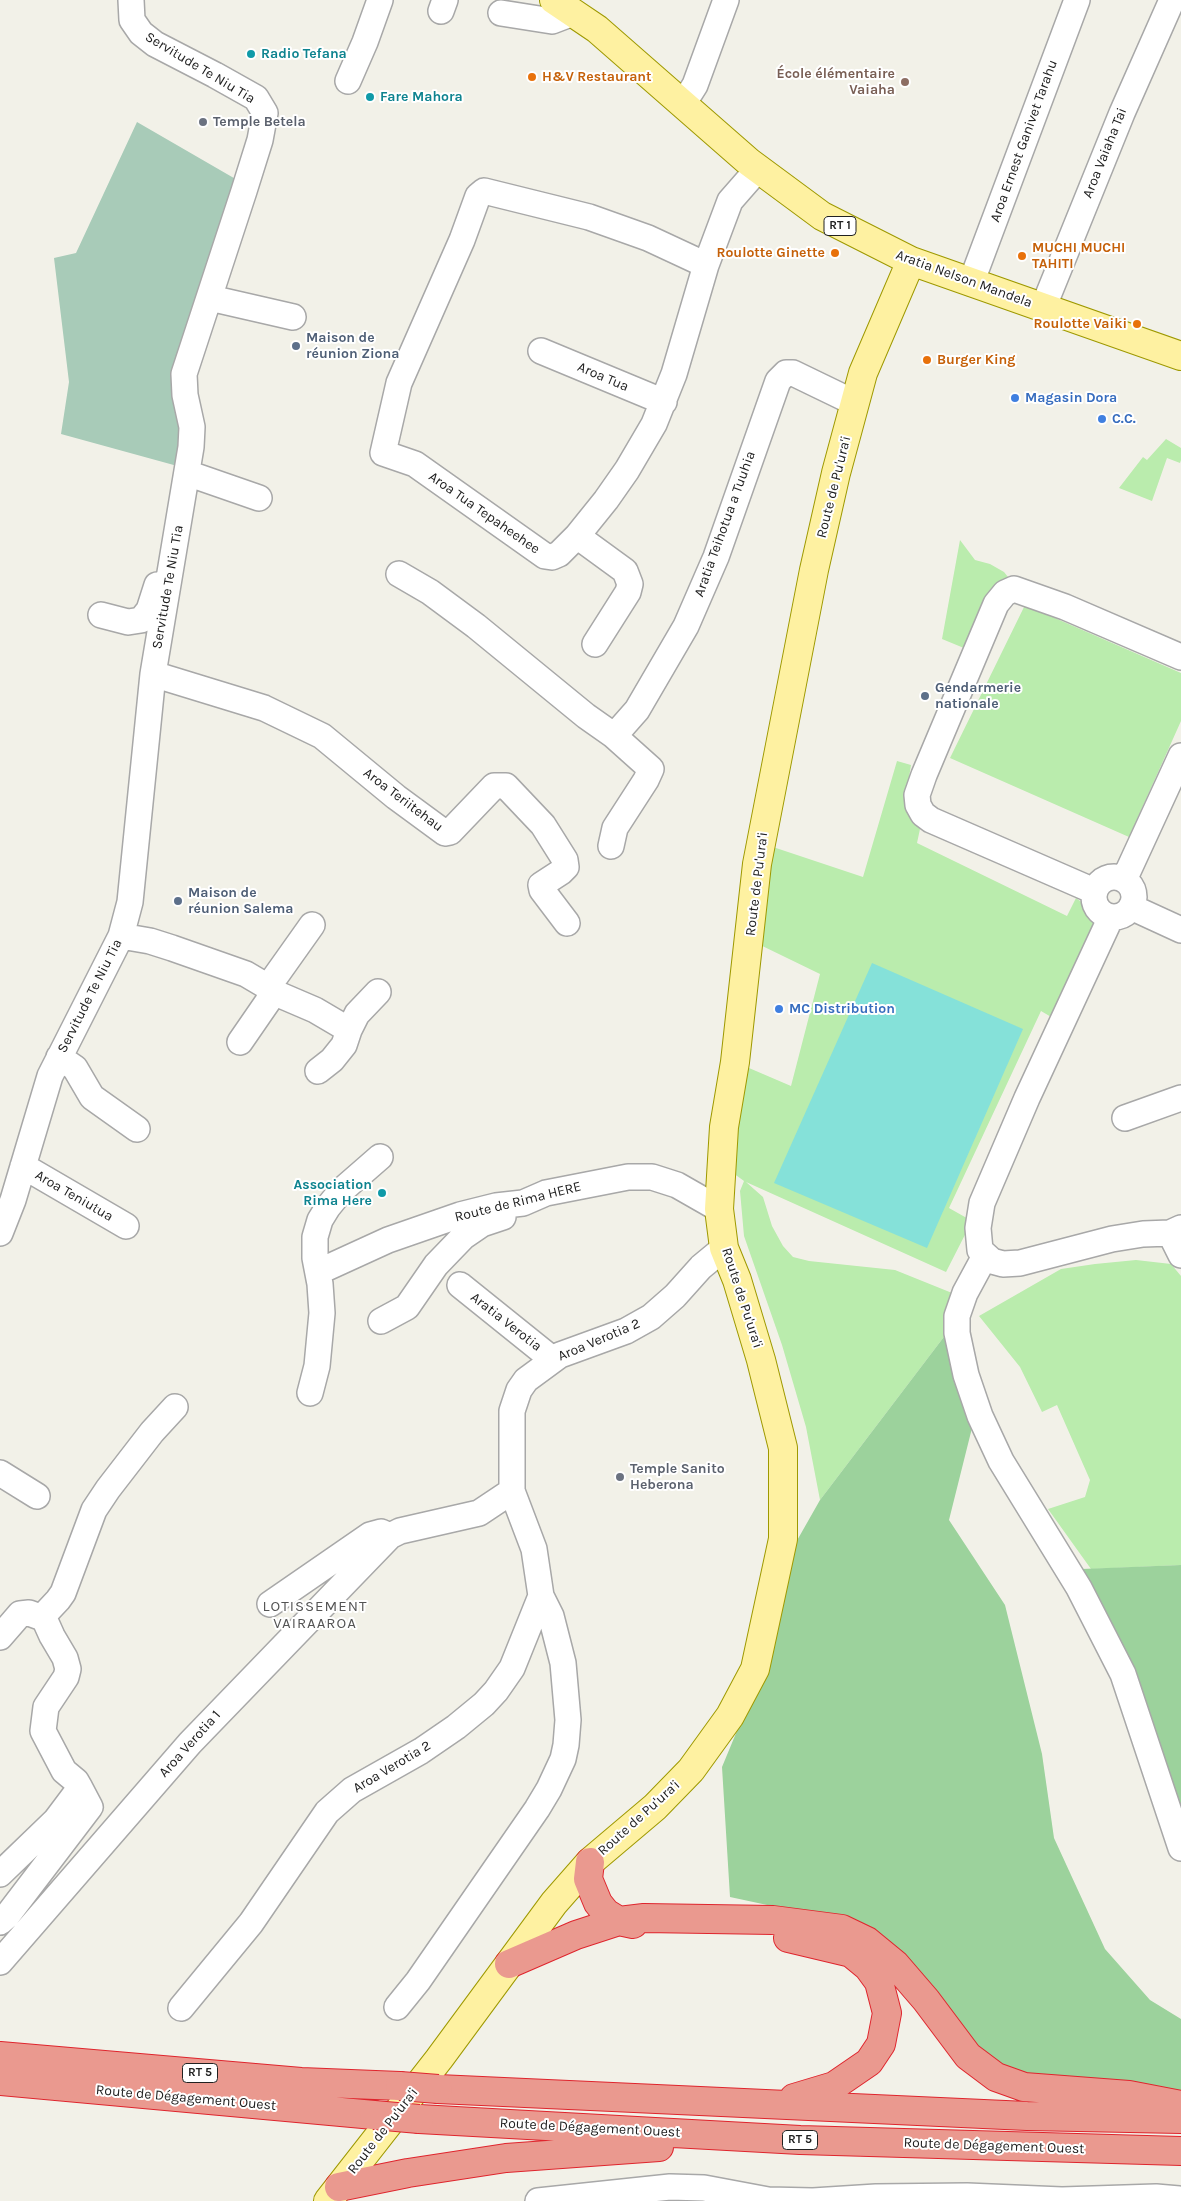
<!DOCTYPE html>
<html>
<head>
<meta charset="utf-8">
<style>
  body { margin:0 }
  canvas { display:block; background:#f2f1e8 }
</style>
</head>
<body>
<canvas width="1181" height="2201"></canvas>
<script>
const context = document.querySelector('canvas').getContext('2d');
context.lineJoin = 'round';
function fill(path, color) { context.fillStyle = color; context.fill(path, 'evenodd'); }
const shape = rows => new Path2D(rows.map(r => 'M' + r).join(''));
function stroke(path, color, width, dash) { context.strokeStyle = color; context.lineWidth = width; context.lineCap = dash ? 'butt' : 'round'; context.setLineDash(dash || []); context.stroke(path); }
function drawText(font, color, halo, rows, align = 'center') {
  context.font = font + ' Karla,sans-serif'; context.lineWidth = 4; context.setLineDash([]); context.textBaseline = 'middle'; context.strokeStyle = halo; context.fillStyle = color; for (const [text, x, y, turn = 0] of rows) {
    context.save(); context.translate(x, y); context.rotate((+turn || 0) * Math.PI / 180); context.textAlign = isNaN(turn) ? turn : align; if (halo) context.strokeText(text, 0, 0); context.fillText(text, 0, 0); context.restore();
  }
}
fill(shape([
  [1166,439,1181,448,1181,460,1180,463,1167,458,1152,501,1119,488,1143,457,1147,460],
  [960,540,975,560,990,564,1004,572,1008,577,976,653,942,639],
  [1025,605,1181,673,1181,721,1129,837,950,758],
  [897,761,911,765,905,803,914,810,920,829,917,843,1067,916,1076,898,1095,912,1103,930,1058,1021,1041,1011,949,1208,972,1221,946,1272,746,1182,763,1197,772,1226,783,1246,793,1257,809,1261,895,1270,962,1297,959,1317,820,1500,806,1427,782,1345,744,1236,740,1191,744,1181,722,1165,735,1062,791,1086,820,974,750,940,761,843,863,877],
  [1136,1260,1171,1264,1181,1276,1181,1565,1091,1569,1048,1509,1085,1497,1090,1480,1057,1405,1042,1412,1020,1367,979,1316,1061,1269,1095,1264]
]), '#baecad');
fill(shape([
  [959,1317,974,1420,949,1520,1005,1605,1042,1754,1054,1838,1105,1949,1150,2000,1181,2019,1181,2099,1020,2077,971,2049,837,1920,730,1897,722,1767,761,1673,795,1544,820,1500],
  [1181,1565,1181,1860,1166,1837,1137,1757,1113,1652,1057,1570]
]), '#9cd29c');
fill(shape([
  [137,122,239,181,182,426,181,467,61,434,69,382,54,258,76,253]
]), '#a8cbb8');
fill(shape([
  [872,963,1023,1029,927,1248,774,1183]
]), '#85e1d9');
const minor = shape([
  [441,11,445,0],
  [501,13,552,21,573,13],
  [348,81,365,42,380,0],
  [683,104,695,85,726,0],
  [706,265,648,238,589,217,484,191,478,196,462,240,399,383,383,453,415,464,545,556,552,557,559,554,577,536,606,500,627,470,654,424,674,374,706,265,730,201,758,169],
  [971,283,1077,0],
  [210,298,293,317],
  [1043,308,1122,113,1172,0],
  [541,351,664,402],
  [187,473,259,498],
  [577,536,625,571,630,584,628,592,595,644],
  [399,574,430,592,476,626,586,716,613,735,622,727,637,710,686,626,716,557,778,381,786,373,793,373,855,403],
  [101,615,128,622,141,620,149,610,157,585],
  [153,674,264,708,322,736,396,797,445,833,450,832,494,786,506,786,543,825,565,860,566,867,561,872,541,885,542,890,567,923],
  [611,846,615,828,646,780,651,769,613,735],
  '1094 897a20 20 0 1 1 40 0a20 20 0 1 1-40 0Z',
  [1124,880,1181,756],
  [1094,891,931,820,923,814,918,805,917,795,924,775,996,604,1005,593,1014,589,1065,607,1181,657],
  [1131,907,1181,930],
  [1111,917,1027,1098,982,1203,978,1228,980,1250,992,1261,1003,1264,1020,1263,1112,1239,1143,1234,1170,1233,1181,1228],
  [121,936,150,941,172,948,246,974,268,987],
  [269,993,280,995,315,1010,349,1030,344,1045,332,1060,318,1071],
  [349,1030,357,1014,378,992],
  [240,1042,271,997,268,987,312,925],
  [59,1057,75,1068,92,1097,137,1129],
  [1125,1118,1181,1098],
  [23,1166,126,1226],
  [0,1233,13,1200,50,1076,121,936,130,902,153,674,191,447,192,427,185,395,184,374,244,191,260,140,265,113,256,98,215,75,155,44,141,33,132,20,131,0],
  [1170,1233,1181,1255],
  [985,1256,965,1293,957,1316,957,1333,966,1375,980,1416,1001,1461,1079,1588,1123,1674,1181,1848],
  [318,1272,388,1240,460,1215,496,1206,523,1203,546,1193,628,1177,652,1177,677,1185,719,1209],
  [460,1285,552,1359],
  [381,1321,407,1307,436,1265,463,1237,482,1224,503,1217],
  [310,1393,317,1366,322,1313,320,1284,315,1258,315,1237,320,1220,328,1207,341,1191,380,1157],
  [0,1473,37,1496],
  [270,1604,370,1535,381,1532,390,1536],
  [0,1637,20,1614,29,1613,40,1617,43,1616,58,1600,63,1593,94,1510,108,1489,152,1432,175,1407],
  [0,1874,56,1820,80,1788,76,1781,64,1771,43,1731,46,1707,66,1677,68,1669,65,1658,52,1636,43,1616],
  [0,1922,7,1916,90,1807,80,1788],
  [0,1962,190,1743,390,1536,400,1531,479,1513,512,1491],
  [397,2007,418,1981,537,1809,549,1789,563,1759,566,1745,568,1720,563,1663,551,1616,541,1596],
  [181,2008,251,1923,327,1812,352,1790,421,1751,456,1727,484,1704,496,1691,512,1668,541,1596,534,1549,512,1491,512,1411,519,1390,526,1380,560,1355,626,1331,651,1317,675,1296,701,1267,724,1248],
  [538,2201,670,2187,704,2188,768,2200,813,2201,876,2197,967,2196,1062,2200,1156,2197,1179,2199]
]);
const major = shape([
  [554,0,597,29,749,162,822,216,911,261,1181,356],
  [328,2201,439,2059,554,1903,590,1862,655,1807,691,1770,730,1716,755,1669,783,1539,783,1448,761,1360,737,1280,724,1248,719,1209,724,1127,735,1062,757,864,814,570,836,473,863,373,911,261]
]);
const highway = shape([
  [590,1862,588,1879,598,1903,606,1913,619,1921,633,1924],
  [788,1938,851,1953,868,1967,879,1982,887,2013,881,2044,869,2062,834,2086,794,2098],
  [509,1964,576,1935,619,1921,644,1918,773,1920,842,1929,867,1941,895,1964,926,2000,968,2056,996,2077,1024,2087,1129,2095,1181,2105],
  [0,2056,301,2082,400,2086],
  [0,2081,374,2115],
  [438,2089,1027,2116,1181,2119],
  [419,2119,800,2140,1181,2151],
  [339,2187,408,2173,506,2158,659,2147]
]);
stroke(minor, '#a8a8a8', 28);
stroke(major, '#9e9900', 30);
stroke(highway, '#df252d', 30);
stroke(minor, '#fff', 25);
stroke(major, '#fef1a1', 28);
stroke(highway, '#ea998f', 28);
const highwayBridge = shape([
  [400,2086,438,2089],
  [374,2115,419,2119]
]);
stroke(highwayBridge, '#df252d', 30, []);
stroke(highwayBridge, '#ea998f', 28);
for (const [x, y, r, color] of [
  [251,54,5,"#0f9aa8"],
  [532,77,5,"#e8710a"],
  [905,82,5,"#8d6e63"],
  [370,97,5,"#0f9aa8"],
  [203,122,5,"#6b7280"],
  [835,253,5,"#e8710a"],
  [1022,256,5,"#e8710a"],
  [1137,324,5,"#e8710a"],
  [296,346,5,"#5c6f8a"],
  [927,360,5,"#e8710a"],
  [1015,398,5,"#3f7fe0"],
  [1102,419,5,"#3f7fe0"],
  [925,696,5,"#5c6f8a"],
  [178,901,5,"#5c6f8a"],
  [779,1009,5,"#3f7fe0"],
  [382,1193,5,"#0f9aa8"],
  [620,1477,5,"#6b7280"]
]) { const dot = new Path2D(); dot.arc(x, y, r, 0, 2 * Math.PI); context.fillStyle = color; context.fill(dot); stroke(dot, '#fff', 2); }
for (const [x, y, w] of [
  [840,226,32],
  [200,2073,35],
  [800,2140,35]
]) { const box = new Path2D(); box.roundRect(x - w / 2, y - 9.5, w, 19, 4); context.fillStyle = '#fff'; context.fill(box); stroke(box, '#212121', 1); }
drawText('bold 12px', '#212121', null, [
  ["RT 1",840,226],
  ["RT 5",200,2073],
  ["RT 5",800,2140]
]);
drawText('bold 14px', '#0d838f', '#fff', [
  ["Radio Tefana",261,54],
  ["Fare Mahora",380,97],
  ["Association",372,1185,"right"],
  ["Rima Here",372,1201,"right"]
], 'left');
drawText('14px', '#212121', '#fff', [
  ["Servitude Te Niu Tia",200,68,31],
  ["Aroa Ernest Ganivet Tarahu",1024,141,-70],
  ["Aroa Vaiaha Tai",1105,153,-68],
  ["Aratia Nelson Mandela",964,279,20],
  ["Aroa Tua",603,377,23],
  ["Route de Pu'ura'i",834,487,-76],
  ["Aroa Tua Tepaheehee",484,513,35],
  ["Aratia Teihotua a Tuuhia",725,524,-70],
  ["Servitude Te Niu Tia",168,587,-80],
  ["Aroa Teriitehau",403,800,37],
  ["Route de Pu'ura'i",757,884,-83],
  ["Servitude Te Niu Tia",90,996,-63],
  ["Aroa Teniutua",74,1196,30],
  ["Route de Rima HERE",518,1202,-14],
  ["Route de Pu'ura'i",742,1298,72],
  ["Aratia Verotia",506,1322,38],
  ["Aroa Verotia 2",599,1340,-23],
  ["Aroa Verotia 1",190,1744,-48],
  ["Aroa Verotia 2",392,1767,-31],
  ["Route de Pu'ura'i",639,1818,-42],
  ["Route de Dégagement Ouest",186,2098,5],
  ["Route de Dégagement Ouest",590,2128,3],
  ["Route de Pu'ura'i",383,2131,-52],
  ["Route de Dégagement Ouest",994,2146,2]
]);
drawText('bold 14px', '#785e54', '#fff', [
  ["École élémentaire",895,74],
  ["Vaiaha",895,90]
], 'right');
drawText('bold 14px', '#c56008', '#fff', [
  ["H&V Restaurant",542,77],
  ["MUCHI MUCHI",1032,248],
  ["TAHITI",1032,264],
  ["Roulotte Ginette",825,253,"right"],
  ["Roulotte Vaiki",1127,324,"right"],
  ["Burger King",937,360]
], 'left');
drawText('bold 14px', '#5b616d', '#fff', [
  ["Temple Betela",213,122],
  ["Temple Sanito",630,1469],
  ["Heberona",630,1485]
], 'left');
drawText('bold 14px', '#4e5e75', '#fff', [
  ["Maison de",306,338],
  ["réunion Ziona",306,354],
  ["Gendarmerie",935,688],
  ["nationale",935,704],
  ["Maison de",188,893],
  ["réunion Salema",188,909]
], 'left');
drawText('bold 14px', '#366cbe', '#fff', [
  ["Magasin Dora",1025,398],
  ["C.C.",1112,419],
  ["MC Distribution",789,1009]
], 'left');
context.letterSpacing = '1px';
drawText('15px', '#545454', '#fff', [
  ["LOTISSEMENT",315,1607],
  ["VAIRAAROA",315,1624]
]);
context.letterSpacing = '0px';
</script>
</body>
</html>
